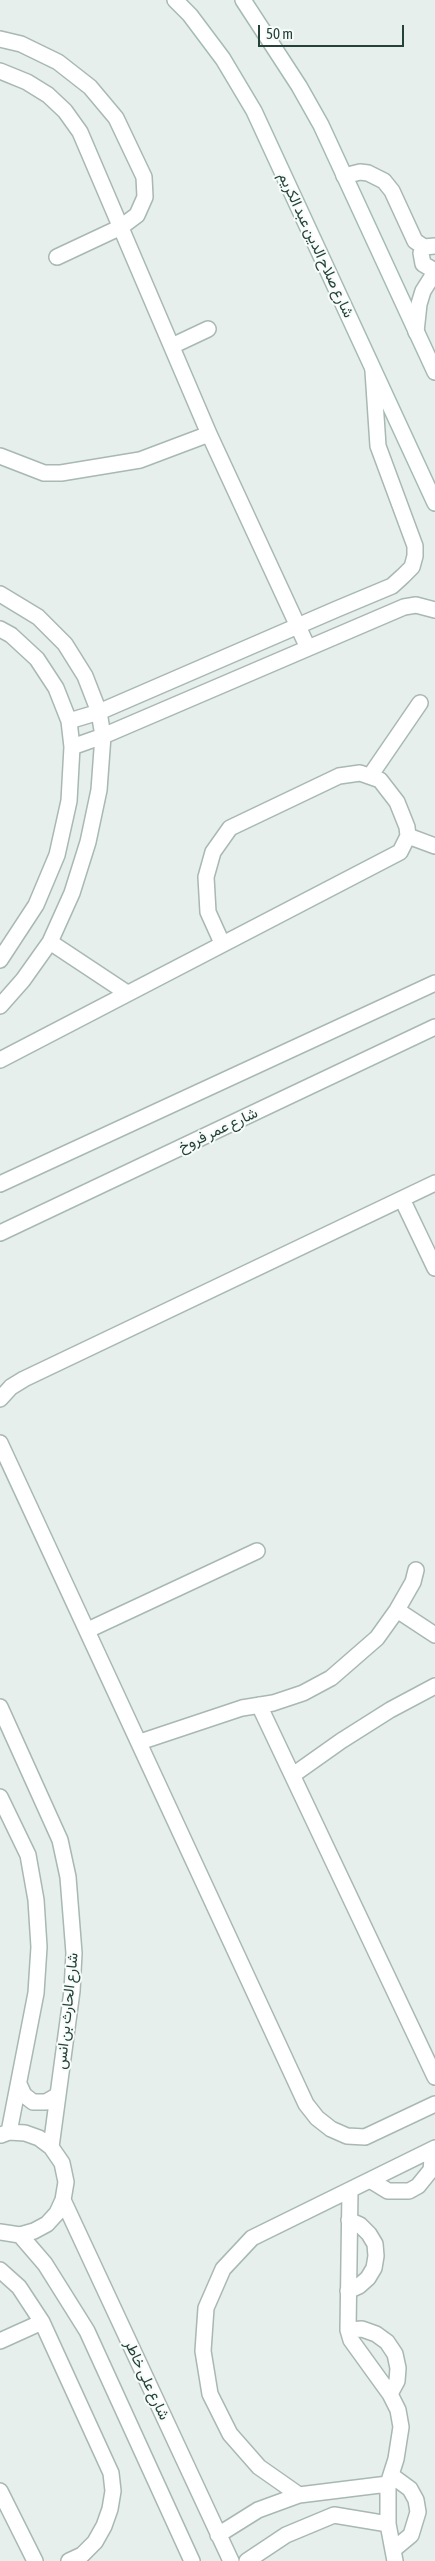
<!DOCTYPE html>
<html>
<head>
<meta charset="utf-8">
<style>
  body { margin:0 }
  #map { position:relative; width:435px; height:2561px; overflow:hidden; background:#e6efeb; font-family:"Asap Condensed",sans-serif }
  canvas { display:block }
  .scale { position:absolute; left:258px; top:25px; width:146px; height:22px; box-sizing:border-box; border:2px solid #24423a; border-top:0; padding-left:6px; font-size:15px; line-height:18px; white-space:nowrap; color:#24423a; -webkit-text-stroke:4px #f7fbf9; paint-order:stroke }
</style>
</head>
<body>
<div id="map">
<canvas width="435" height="2561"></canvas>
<div class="scale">50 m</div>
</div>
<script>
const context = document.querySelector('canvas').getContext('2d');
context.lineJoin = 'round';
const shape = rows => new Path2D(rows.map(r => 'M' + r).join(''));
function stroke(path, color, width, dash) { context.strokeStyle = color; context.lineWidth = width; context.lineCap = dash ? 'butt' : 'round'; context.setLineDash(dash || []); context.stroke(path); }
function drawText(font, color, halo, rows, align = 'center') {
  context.font = font + ' "Asap Condensed",Vazirmatn,sans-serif'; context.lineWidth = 4; context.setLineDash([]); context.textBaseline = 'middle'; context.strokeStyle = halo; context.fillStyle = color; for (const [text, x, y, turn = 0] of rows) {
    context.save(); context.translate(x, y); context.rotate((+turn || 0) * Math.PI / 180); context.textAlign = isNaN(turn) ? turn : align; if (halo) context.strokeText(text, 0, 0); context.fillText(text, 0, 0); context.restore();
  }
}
const minor = shape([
  [0,39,21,44,58,62,90,87,116,118,144,177,145,197,137,215,121,227,57,257],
  [0,71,27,82,48,95,65,111,80,132,209,434,308,648],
  [344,176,360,172,368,173,384,181,392,191,415,241,424,247,435,246],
  [424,247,421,253,423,264,435,271],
  [416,332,419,304,423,291,435,272],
  [172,346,208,329],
  [0,456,44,473,61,473,140,460,209,434],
  [0,594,38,617,65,644,85,676,99,712,103,736,99,790,88,842,72,893,50,942,23,980,0,1006],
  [0,629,11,635,37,659,56,688,69,721,72,747,69,801,57,855,36,905,0,960],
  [69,721,99,712,337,609,392,586,403,576,412,567,415,556,415,546,378,446,373,371],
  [72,747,103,736,404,607,416,605,435,610],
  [370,776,420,703],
  [408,836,435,846],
  [50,942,127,993],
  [0,1060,400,852,408,836,407,827,397,802,380,780,360,773,339,776,230,828,213,852,206,877,208,912,222,943],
  [0,1184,435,983],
  [402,1199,435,1268],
  [0,1233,435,1027],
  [0,1399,11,1387,24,1379,435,1183],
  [0,1443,306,2104,317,2118,331,2129,347,2136,365,2137,435,2104],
  [397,1610,435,1635],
  [88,1630,257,1551],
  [259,1705,435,2077],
  [0,1707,60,1840,68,1877,74,1953,72,1991,51,2147],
  [140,1742,242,1708,273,1703,303,1693,331,1678,377,1638,397,1610,413,1582,416,1570],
  [293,1775,341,1741,390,1710,435,1686],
  [0,1797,28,1855,36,1900,39,1947,36,1993,9,2132],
  [19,2084,24,2095,33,2102,46,2102,58,2095],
  [370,2180,388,2191,409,2191,418,2186,431,2170,433,2149],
  [350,2190,348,2330,351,2340,390,2394,398,2410,401,2427,396,2459,388,2484,388,2524,395,2561],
  [63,2200,231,2561],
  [0,2232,20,2235,34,2231,47,2224,57,2213,63,2200,66,2182,62,2163,51,2147,39,2138,25,2133,9,2132,1,2135],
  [20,2235,45,2264,87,2331,192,2561],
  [0,2270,19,2287,42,2322,111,2473,113,2491,110,2509,104,2526,95,2542,82,2555,69,2561],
  [348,2291,359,2286,368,2278,374,2268,376,2256,375,2244,369,2234,360,2225,349,2220],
  [348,2330,362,2329,376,2334,387,2342,395,2354,398,2368,397,2381,390,2394],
  [0,2341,42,2322],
  [391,2475,410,2489,416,2500,418,2512,411,2535,393,2550],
  [0,2491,35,2561],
  [299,2495,259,2467,230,2434,210,2394,203,2351,206,2308,223,2269,252,2238,435,2148],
  [218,2535,258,2510,299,2495,388,2484],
  [247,2561,286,2535,334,2515,388,2524]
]);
const secondary = shape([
  [175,0,190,15,223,59,254,111,435,503],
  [243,0,299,86,321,125,435,372]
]);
stroke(minor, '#a8b8b2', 18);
stroke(secondary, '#a4bbb3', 18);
stroke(minor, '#fff', 15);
stroke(secondary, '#fff', 15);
drawText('15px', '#24423a', '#f7fbf9', [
  ["شارع صلاح الدين عبد الكريم",316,245,65],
  ["شارع عمر فروخ",218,1130,-25],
  ["شارع الحارث بن انس",67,2011,-84],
  ["شارع على خاطر",147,2380,65]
]);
</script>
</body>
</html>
